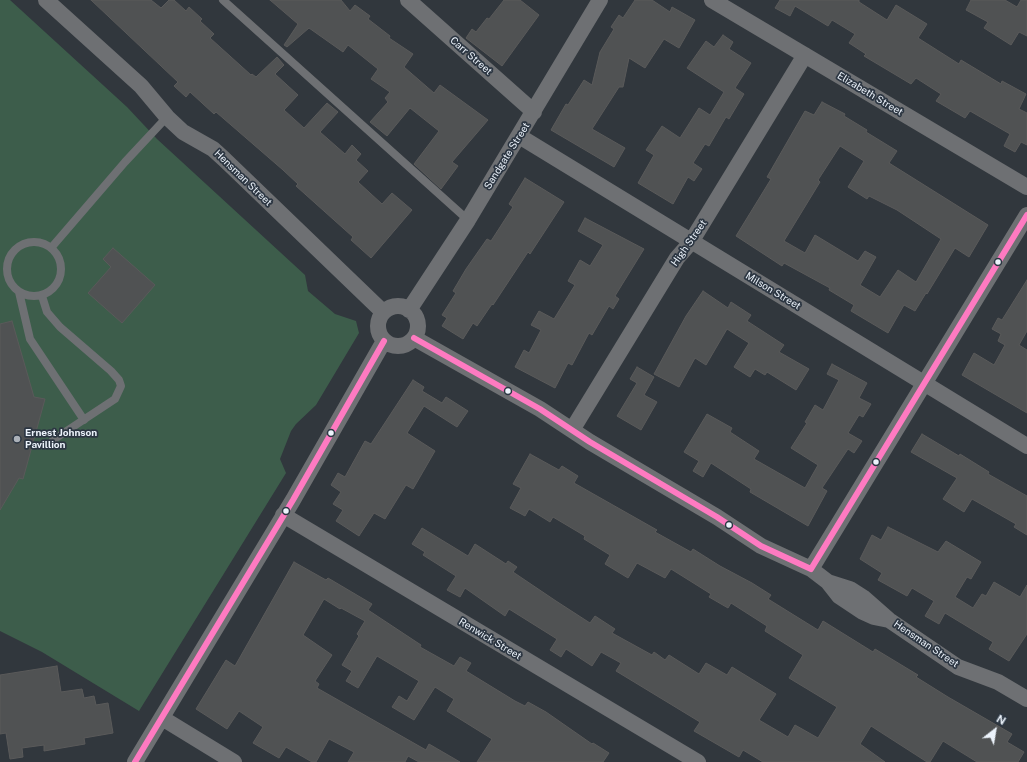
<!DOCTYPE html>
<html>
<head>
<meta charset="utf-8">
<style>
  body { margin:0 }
  #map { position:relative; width:1027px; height:762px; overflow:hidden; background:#31373d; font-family:"Public Sans",sans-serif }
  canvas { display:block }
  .north { position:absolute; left:975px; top:710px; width:40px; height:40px; -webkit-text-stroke:3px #2c3642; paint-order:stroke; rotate:31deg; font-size:11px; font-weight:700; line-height:16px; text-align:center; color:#ecf3fb }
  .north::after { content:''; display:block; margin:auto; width:14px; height:18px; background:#ecf3fb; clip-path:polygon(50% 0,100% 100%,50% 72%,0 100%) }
</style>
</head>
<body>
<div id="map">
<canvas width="1027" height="762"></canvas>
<div class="north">N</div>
</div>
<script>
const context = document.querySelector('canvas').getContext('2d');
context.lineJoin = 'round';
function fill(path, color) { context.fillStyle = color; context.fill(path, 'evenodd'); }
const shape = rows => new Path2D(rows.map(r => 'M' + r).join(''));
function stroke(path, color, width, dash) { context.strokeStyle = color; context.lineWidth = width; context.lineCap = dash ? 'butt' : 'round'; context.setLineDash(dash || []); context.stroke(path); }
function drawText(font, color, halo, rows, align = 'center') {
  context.font = font + ' "Public Sans",sans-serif'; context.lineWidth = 3.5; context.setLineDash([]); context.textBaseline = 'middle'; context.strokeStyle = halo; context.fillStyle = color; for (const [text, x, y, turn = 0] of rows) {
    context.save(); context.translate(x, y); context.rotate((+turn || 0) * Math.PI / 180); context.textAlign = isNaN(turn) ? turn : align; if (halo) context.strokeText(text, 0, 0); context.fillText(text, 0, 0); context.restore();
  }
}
fill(shape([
  [0,0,10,0,127,107,157,139,305,275,308,291,335,314,356,321,359,333,316,405,296,424,291,431,280,459,286,473,139,711,42,652,0,631]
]), '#3d5d4b');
const building = shape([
  [91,0,151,0,161,8,169,0,174,0,186,11,189,7,202,19,200,21,214,34,210,38,251,75,252,74,256,77,277,57,284,65,275,74,298,95,284,110,304,128,327,103,338,112,320,132,345,154,352,145,361,154,356,160,368,171,358,182,382,204,392,193,412,210,371,258,351,240,353,237,296,186,298,184,283,170,216,112,214,114,190,92,186,97,174,86,178,82,91,0],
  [270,0,341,0,350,11,355,5,370,16,368,19,390,36,389,38,413,54,404,67,434,93,440,85,488,120,452,162,458,166,441,189,414,164,439,131,410,108,387,136,370,122,388,102,385,98,390,92,371,79,378,69,348,45,343,52,309,28,287,47,284,45,298,24,270,0],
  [504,0,520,0,539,15,502,66,466,38,472,29,476,32,487,18,489,19,504,0],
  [635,0,652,0,670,12,672,7,695,20,679,48,664,39,645,68,629,58,623,87,619,87,592,129,625,148,614,167,551,130,566,104,568,105,584,80,592,85,600,52,614,29,611,27,619,15,623,18,635,0],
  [780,0,859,0,859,2,887,20,896,5,927,24,918,38,959,64,961,60,1001,84,1002,81,1026,94,1019,109,1027,113,1027,145,1021,142,1015,152,1004,146,1010,134,970,111,965,118,936,101,941,94,916,78,911,84,864,56,866,54,849,43,855,34,832,20,828,26,795,6,790,16,775,8,780,0],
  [971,0,1005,0,1017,7,1021,0,1027,0,1027,36,1019,32,1011,45,984,28,988,22,966,10,971,0],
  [723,35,733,42,729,49,751,63,735,88,744,94,729,119,726,117,709,146,705,144,693,163,702,169,694,181,688,177,673,204,638,183,654,155,646,150,662,126,680,138,699,108,710,115,724,92,687,68,706,41,714,47,723,35],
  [822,102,845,114,844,116,867,130,866,132,897,151,889,163,988,225,969,257,955,248,927,294,926,293,915,311,904,305,888,333,851,311,854,305,829,290,830,288,784,263,782,266,736,236,771,179,767,177,805,111,814,115,822,102],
  [840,146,864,161,848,187,867,199,869,196,897,210,941,239,916,282,898,270,880,297,860,285,876,257,865,251,858,261,815,235,805,253,784,241,820,182,818,180,840,146],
  [525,178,564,202,530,254,528,252,493,305,492,304,477,326,473,323,463,339,442,326,447,318,442,315,456,293,453,291,466,269,487,239,491,241,513,207,509,204,525,178],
  [585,218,644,249,615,296,619,299,613,309,609,306,592,335,589,333,572,365,568,363,555,388,515,367,524,350,529,353,541,330,531,325,539,311,554,319,575,285,568,281,580,260,590,266,603,245,578,231,585,218],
  [113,248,155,285,122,323,88,293,111,267,103,259,113,248],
  [1027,280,1027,331,1019,345,1027,350,1027,413,962,375,974,353,994,365,1005,345,998,341,1001,334,992,329,998,318,1002,320,1027,280],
  [703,291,728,308,731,302,751,315,747,321,784,345,779,352,809,369,796,390,767,372,765,375,755,369,750,377,734,367,749,343,727,329,706,365,695,358,679,387,654,374,686,316,703,291],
  [12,321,34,397,45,399,23,479,19,478,0,510,0,324,12,321],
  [832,364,867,383,859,398,871,404,863,417,859,415,848,433,862,441,854,453,848,449,822,488,827,491,808,526,750,492,751,489,711,463,703,477,693,471,699,461,684,452,707,414,732,428,730,432,759,451,754,459,805,488,818,465,791,448,807,423,805,422,815,405,823,410,839,380,827,374,832,364],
  [637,367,654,377,644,395,657,402,641,430,617,416,637,383,630,379,637,367],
  [413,380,424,387,422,391,442,403,446,397,468,411,457,427,424,406,407,433,435,451,413,489,406,485,385,519,374,513,359,536,336,521,343,510,333,504,341,492,331,485,338,473,345,477,365,441,371,444,413,380],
  [922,434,959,456,960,454,989,472,988,474,1027,496,1027,535,1014,527,1016,524,972,499,964,512,943,499,957,478,911,452,922,434],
  [530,454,559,470,562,466,578,476,574,483,657,530,655,532,691,552,693,549,720,566,752,583,771,595,768,599,818,630,823,621,873,652,875,649,918,675,916,677,948,697,1012,734,1007,742,1024,752,1018,762,977,762,943,741,930,762,927,762,871,726,860,744,885,762,763,762,743,750,739,757,694,731,700,722,616,671,621,663,601,652,592,666,566,649,561,657,550,650,557,639,509,609,505,616,465,588,460,597,447,590,456,576,423,555,425,552,412,544,422,528,468,556,475,544,506,564,508,561,517,567,513,572,556,601,590,623,595,616,615,629,612,633,652,655,654,652,665,660,669,655,699,674,706,663,727,675,732,667,776,694,759,720,788,737,795,725,818,738,837,707,789,678,803,655,765,631,767,626,731,603,728,608,709,597,711,594,671,569,665,578,637,563,628,578,605,564,610,555,584,539,585,536,553,517,550,522,529,509,525,516,510,508,521,488,513,484,530,454],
  [888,527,938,552,946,541,981,562,971,579,967,577,955,597,973,608,982,594,986,596,994,582,1020,597,1027,585,1027,634,1009,661,989,649,993,642,945,613,939,624,925,616,934,601,912,588,907,596,878,580,882,573,860,559,872,535,881,540,888,527],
  [294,562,326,580,328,578,372,604,368,610,421,645,420,647,454,666,460,657,471,663,466,671,515,701,525,706,528,702,546,712,592,744,593,743,609,753,603,762,477,762,492,739,447,711,454,699,435,687,414,720,392,707,399,696,407,701,419,681,377,656,358,688,346,681,352,671,342,665,359,636,357,634,365,621,341,608,340,609,324,599,303,635,332,655,315,681,319,684,317,688,426,750,429,744,460,762,419,762,408,756,405,762,348,762,354,752,329,739,316,762,312,762,286,747,279,758,253,743,263,727,239,711,227,729,196,709,226,660,235,666,294,562],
  [57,666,61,692,82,689,84,698,94,696,96,705,108,703,113,733,84,738,85,744,44,751,44,745,22,748,23,757,10,759,6,733,0,734,0,675,57,666]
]);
fill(building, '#505253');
stroke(building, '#5a5a5a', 1);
stroke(shape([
  [223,0,468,220],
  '7 269a27 27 0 1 1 54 0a27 27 0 1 1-54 0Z',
  [51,248,125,162,167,117],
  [19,292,30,339,84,420],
  [42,296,47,312,60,327,111,371,119,380,121,386,115,399,53,440]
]), '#6e7073', 8);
stroke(shape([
  [46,0,141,86,167,117,183,132,213,149,224,159,383,312],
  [408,0,534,112],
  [712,0,1027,187],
  [519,136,1027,446],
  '378 326a20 20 0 1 1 40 0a20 20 0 1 1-40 0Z',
  [409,310,468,220,600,0],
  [414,338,540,409,590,442,717,517,761,546,811,569,828,582,839,596,863,612,874,617,889,620],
  [572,430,677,258,691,242,805,55],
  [283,515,698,762],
  [811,569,1027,215],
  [828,582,850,589,864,598,889,620,958,667,998,682,1027,699],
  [162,718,234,762],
  [135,762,293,500,384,341]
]), '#6e7073', 16);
stroke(shape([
  [414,338,540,409,590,442,717,517,761,546,811,569],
  [811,569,1027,215],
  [135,762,293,500,384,341]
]), '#fe7ac1', 6);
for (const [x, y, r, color] of [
  [998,262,3.5,"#ecf3fb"],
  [508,391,3.5,"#ecf3fb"],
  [331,433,3.5,"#ecf3fb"],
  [17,439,4,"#abb1b8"],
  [876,462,3.5,"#ecf3fb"],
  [286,511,3.5,"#ecf3fb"],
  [729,525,3.5,"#ecf3fb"]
]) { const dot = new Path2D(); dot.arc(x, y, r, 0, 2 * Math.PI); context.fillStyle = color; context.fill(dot); stroke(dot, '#2c3642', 1.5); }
drawText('10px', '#ecf3fb', '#2c3642', [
  ["Carr Street",471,56,41],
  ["Elizabeth Street",870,94,31],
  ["Sandgate Street",507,156,-58],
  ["Hensman Street",243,178,44],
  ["High Street",689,243,-55],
  ["Milson Street",773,291,31],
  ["Renwick Street",490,639,31],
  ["Hensman Street",926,644,34]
]);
drawText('bold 10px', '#ecf3fb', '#2c3642', [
  ["Ernest Johnson",25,433],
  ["Pavillion",25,445]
], 'left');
</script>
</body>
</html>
